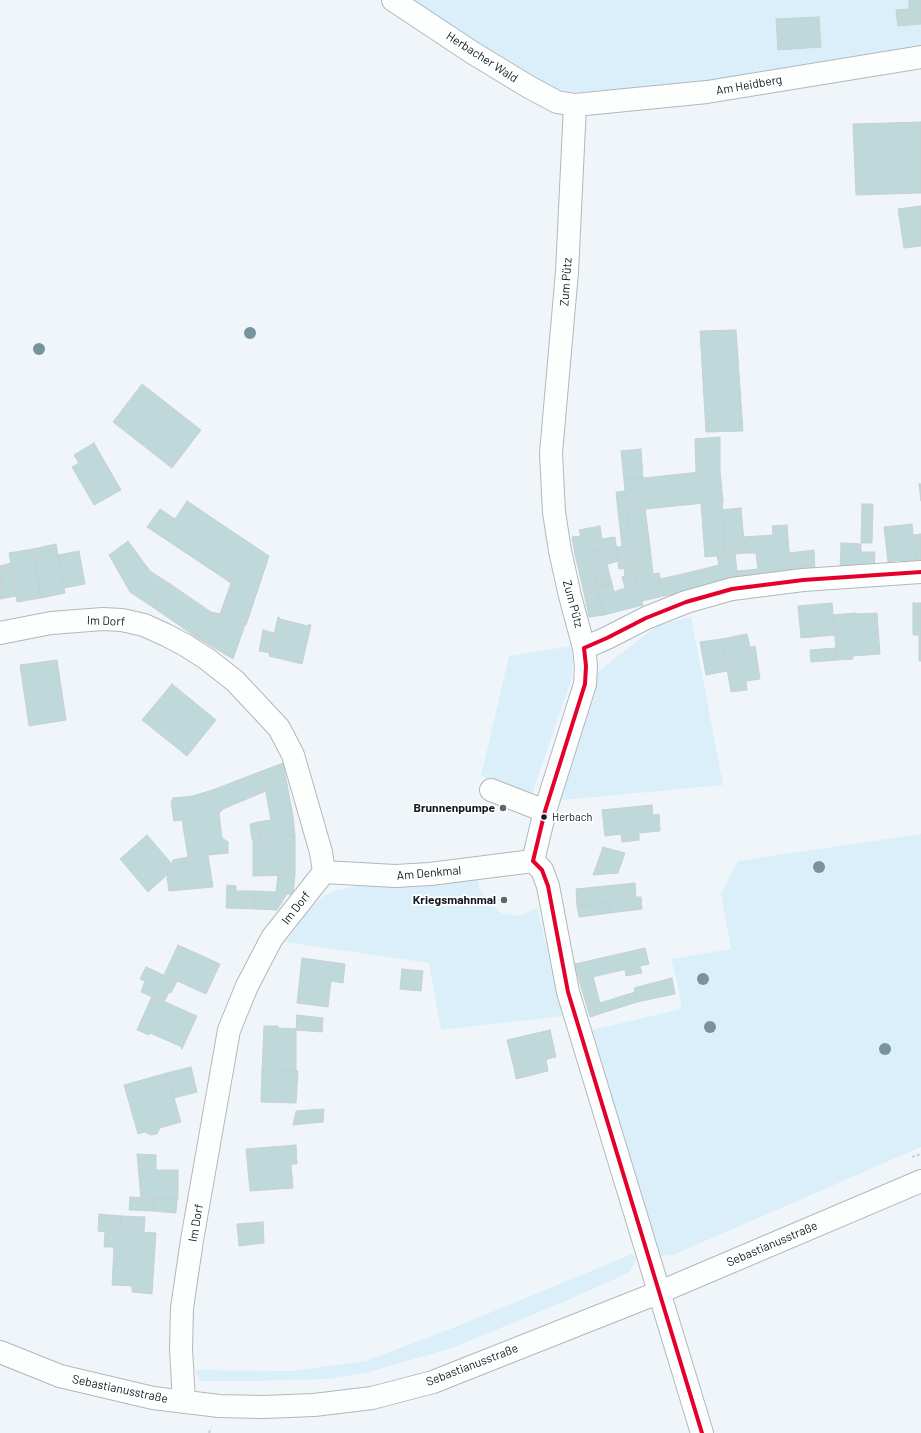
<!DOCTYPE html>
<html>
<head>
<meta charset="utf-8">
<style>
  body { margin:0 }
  canvas { display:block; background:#eff5f8 }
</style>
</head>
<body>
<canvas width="921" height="1433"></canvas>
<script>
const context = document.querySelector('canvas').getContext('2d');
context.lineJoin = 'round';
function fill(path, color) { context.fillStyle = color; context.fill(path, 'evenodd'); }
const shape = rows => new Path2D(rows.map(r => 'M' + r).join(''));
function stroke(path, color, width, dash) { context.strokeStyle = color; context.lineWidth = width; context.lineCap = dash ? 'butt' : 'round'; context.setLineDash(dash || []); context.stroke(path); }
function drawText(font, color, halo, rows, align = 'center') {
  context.font = font + ' Barlow,sans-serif'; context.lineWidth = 3.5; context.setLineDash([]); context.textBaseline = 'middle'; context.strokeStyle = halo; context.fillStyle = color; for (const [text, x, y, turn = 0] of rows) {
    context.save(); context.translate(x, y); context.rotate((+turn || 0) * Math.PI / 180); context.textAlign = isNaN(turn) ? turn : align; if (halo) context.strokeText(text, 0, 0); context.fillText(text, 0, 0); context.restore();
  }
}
fill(shape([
  [400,0,921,0,921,63,834,69,773,68,771,76,572,93,529,79],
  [691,617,723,785,552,801,585,696,599,671,658,625],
  [571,646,573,661,571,680,532,794,481,776,509,656],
  [921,834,921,1147,673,1255,658,1256,588,1031,681,1009,680,994,671,959,731,949,721,894,738,861],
  [478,880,479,889,488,901,501,913,518,916,537,908,563,1016,441,1030,429,963,286,942,308,911,323,896,337,890,369,884,418,886],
  [632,1254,635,1257,634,1264,628,1273,568,1300,452,1348,365,1373,327,1379,257,1381,200,1381,195,1370,293,1371,366,1361,458,1326]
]), '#daeffa');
const building = shape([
  [909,0,921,0,921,24,898,26,896,10,909,9,909,0],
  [819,17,821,47,778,50,776,19,819,17],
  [921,122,921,193,856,195,853,124,921,122],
  [921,206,921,246,904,248,898,209,921,206],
  [736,330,743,431,706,432,700,331,736,330],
  [142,384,201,430,172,468,113,422,142,384],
  [720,437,720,470,696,472,695,439,720,437],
  [94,443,121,490,94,505,72,467,79,463,74,455,94,443],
  [641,449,643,478,624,480,621,451,641,449],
  [720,470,723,501,627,511,624,480,720,470],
  [919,484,921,484,921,501,919,484],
  [625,491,630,546,622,547,616,492,625,491],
  [187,501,269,556,246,625,220,614,231,583,147,527,160,509,175,519,187,501],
  [723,501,722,510,725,555,705,557,701,503,723,501],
  [862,504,873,504,872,543,861,543,862,504],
  [741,508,745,553,725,555,722,510,741,508],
  [645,509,650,547,631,549,627,511,645,509],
  [912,524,916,561,901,563,900,560,888,562,884,527,912,524],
  [787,525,791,574,738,579,737,571,758,569,756,553,745,553,743,537,773,535,772,526,787,525],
  [600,526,602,539,615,537,618,561,608,564,604,549,575,555,572,537,581,536,579,530,600,526],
  [921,534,921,561,916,562,913,535,921,534],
  [128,541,150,571,170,584,154,608,130,592,109,555,128,541],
  [841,543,861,544,861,552,875,552,874,570,840,570,841,543],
  [56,544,65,593,41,598,33,549,56,544],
  [630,546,633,567,619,569,616,547,630,546],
  [650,547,653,574,659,573,664,596,642,601,633,570,631,549,650,547],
  [33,549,41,598,17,602,9,553,33,549],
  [604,549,609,573,594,575,597,586,583,588,575,555,604,549],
  [814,550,815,571,791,574,789,553,814,550],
  [79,551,85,584,64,588,58,555,79,551],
  [735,554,738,580,690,591,687,573,719,565,717,556,735,554],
  [11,563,17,596,5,598,0,575,0,566,11,563],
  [633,567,637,585,643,605,604,615,597,586,612,583,614,592,625,588,622,577,625,576,624,568,633,567],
  [609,573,612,583,597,586,594,575,609,573],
  [687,573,690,591,664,596,660,579,687,573],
  [0,575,5,598,0,599,0,575],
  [170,584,211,612,196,637,154,608,170,584],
  [597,586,604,615,589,617,583,588,597,586],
  [832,603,835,635,801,638,798,606,832,603],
  [913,603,921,603,921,661,919,661,919,635,913,635,913,603],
  [211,612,220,614,245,625,233,659,196,637,211,612],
  [855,613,855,614,877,613,880,654,853,656,853,659,837,660,833,615,855,613],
  [278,617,280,618,280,619,308,626,309,624,311,625,302,664,269,656,278,617],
  [263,630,274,633,270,653,259,651,263,630],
  [747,634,750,647,755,646,760,679,746,681,747,690,731,692,722,639,747,634],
  [722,639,727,671,706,675,700,642,722,639],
  [836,648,837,660,811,662,810,650,836,648],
  [57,660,66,720,29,726,20,665,57,660],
  [172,684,216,720,187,756,142,720,172,684],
  [283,763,293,816,295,836,260,839,258,822,271,820,262,771,283,763],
  [262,771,266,791,223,809,219,814,222,838,228,842,228,853,208,855,213,887,169,891,167,878,173,860,188,857,182,820,174,821,171,802,173,798,193,796,215,789,262,771],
  [652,805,653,815,659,814,660,831,639,833,639,840,622,842,621,834,605,836,602,810,652,805],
  [258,822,260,839,252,840,250,824,258,822],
  [147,835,172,864,168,874,148,892,120,859,147,835],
  [295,836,295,875,253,876,253,840,295,836],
  [603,847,625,853,618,873,593,875,603,847],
  [278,875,295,875,293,894,287,894,277,910,255,909,253,891,276,892,278,875],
  [635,883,636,897,641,897,642,909,610,913,609,902,577,906,576,889,635,883],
  [227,885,236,886,236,891,253,891,255,909,226,908,227,885],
  [609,902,610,913,579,917,577,906,609,902],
  [178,945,220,964,206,994,164,975,178,945],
  [645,948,649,964,579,980,575,964,645,948],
  [302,958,345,964,343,983,331,981,328,1007,297,1003,302,958],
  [146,967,177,981,171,993,140,979,146,967],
  [640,967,642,973,626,976,625,970,640,967],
  [402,969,423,971,421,991,400,989,402,969],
  [593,977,600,1003,635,992,637,1002,590,1017,579,980,593,977],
  [672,978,675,994,637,1002,634,988,672,978],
  [145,981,169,992,164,1002,141,992,145,981],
  [152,996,197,1016,182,1049,181,1049,182,1047,150,1033,149,1035,137,1030,152,996],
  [297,1015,323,1018,322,1032,296,1030,297,1015],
  [264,1026,278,1026,278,1028,296,1029,296,1071,262,1070,264,1026],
  [550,1030,556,1057,514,1068,507,1040,550,1030],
  [546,1060,548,1071,516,1079,514,1068,546,1060],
  [191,1067,197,1092,174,1098,167,1073,191,1067],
  [262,1070,298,1071,296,1103,261,1102,262,1070],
  [167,1073,181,1122,160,1128,157,1134,151,1135,145,1132,138,1134,124,1085,167,1073],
  [324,1109,323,1122,293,1125,296,1111,324,1109],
  [296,1145,297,1164,291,1164,293,1188,250,1191,246,1149,296,1145],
  [137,1154,156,1155,156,1170,178,1170,178,1199,141,1198,137,1154],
  [130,1197,154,1198,153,1211,129,1210,130,1197],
  [154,1198,177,1199,176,1213,153,1211,154,1198],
  [99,1214,121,1216,120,1231,156,1233,152,1294,132,1292,132,1286,112,1285,114,1247,104,1247,105,1232,98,1231,99,1214],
  [121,1216,145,1217,144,1232,120,1231,121,1216],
  [263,1222,264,1243,239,1246,237,1224,263,1222]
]);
fill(building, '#bfd8da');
stroke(building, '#c7d1d3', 1);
const minor = shape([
  [393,0,473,53,529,87,557,102,575,105,707,92,921,57],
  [0,633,51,623,103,619,122,620,144,625,166,635,185,645,207,659,235,681,279,728,293,755,321,852,324,872,272,938,247,986,229,1030,192,1240,182,1308,181,1349,184,1401],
  [584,648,607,638,646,618,686,602,732,589,803,580,921,572],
  [491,790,545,811],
  [533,861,545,811,585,684,586,666,584,648,570,596,560,551,554,512,551,453,567,272,575,105],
  [533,861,542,870,548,886,568,992,702,1433],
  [324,872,395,876,430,874,533,861],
  [0,1352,60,1376,153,1398,219,1406,264,1407,314,1405,372,1398,433,1382,660,1292,921,1181]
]);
stroke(minor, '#b1b8bc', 24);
stroke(shape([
  [912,1157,921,1154],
  [209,1433,211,1428]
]), '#d1d4d5', 2.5, [3, 2]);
stroke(minor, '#fdfefe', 22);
stroke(shape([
  [584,648,607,638,646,618,686,602,732,589,803,580,921,572],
  [533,861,542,870,548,886,568,992,702,1433],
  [533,861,545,811,585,684,586,666,584,648]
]), '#e4002b', 4);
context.fillStyle = '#79939e';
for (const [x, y] of [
  [250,333],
  [39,349],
  [819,867],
  [703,979],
  [710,1027],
  [885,1049]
]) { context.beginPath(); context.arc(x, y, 6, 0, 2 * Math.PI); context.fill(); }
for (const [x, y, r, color] of [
  [503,808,4,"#5e676c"],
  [544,817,3.5,"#101a20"],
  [504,900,4,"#5e676c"]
]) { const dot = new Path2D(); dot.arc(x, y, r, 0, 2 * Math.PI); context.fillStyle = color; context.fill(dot); stroke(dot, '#fff', 1.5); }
drawText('11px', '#101a20', '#fff', [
  ["Herbach",552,817]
], 'left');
drawText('12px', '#101a20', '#fff', [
  ["Herbacher Wald",482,57,33],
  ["Am Heidberg",749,85,-10],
  ["Zum Pütz",566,282,-86],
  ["Zum Pütz",573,604,75],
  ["Im Dorf",106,621,2],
  ["Am Denkmal",429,873,-5],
  ["Im Dorf",296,908,-52],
  ["Im Dorf",196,1223,-80],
  ["Sebastianusstraße",772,1244,-23],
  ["Sebastianusstraße",472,1365,-21],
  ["Sebastianusstraße",120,1389,12]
]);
drawText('bold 12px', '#101a20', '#fff', [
  ["Brunnenpumpe",495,808],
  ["Kriegsmahnmal",496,900]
], 'right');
</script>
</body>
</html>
